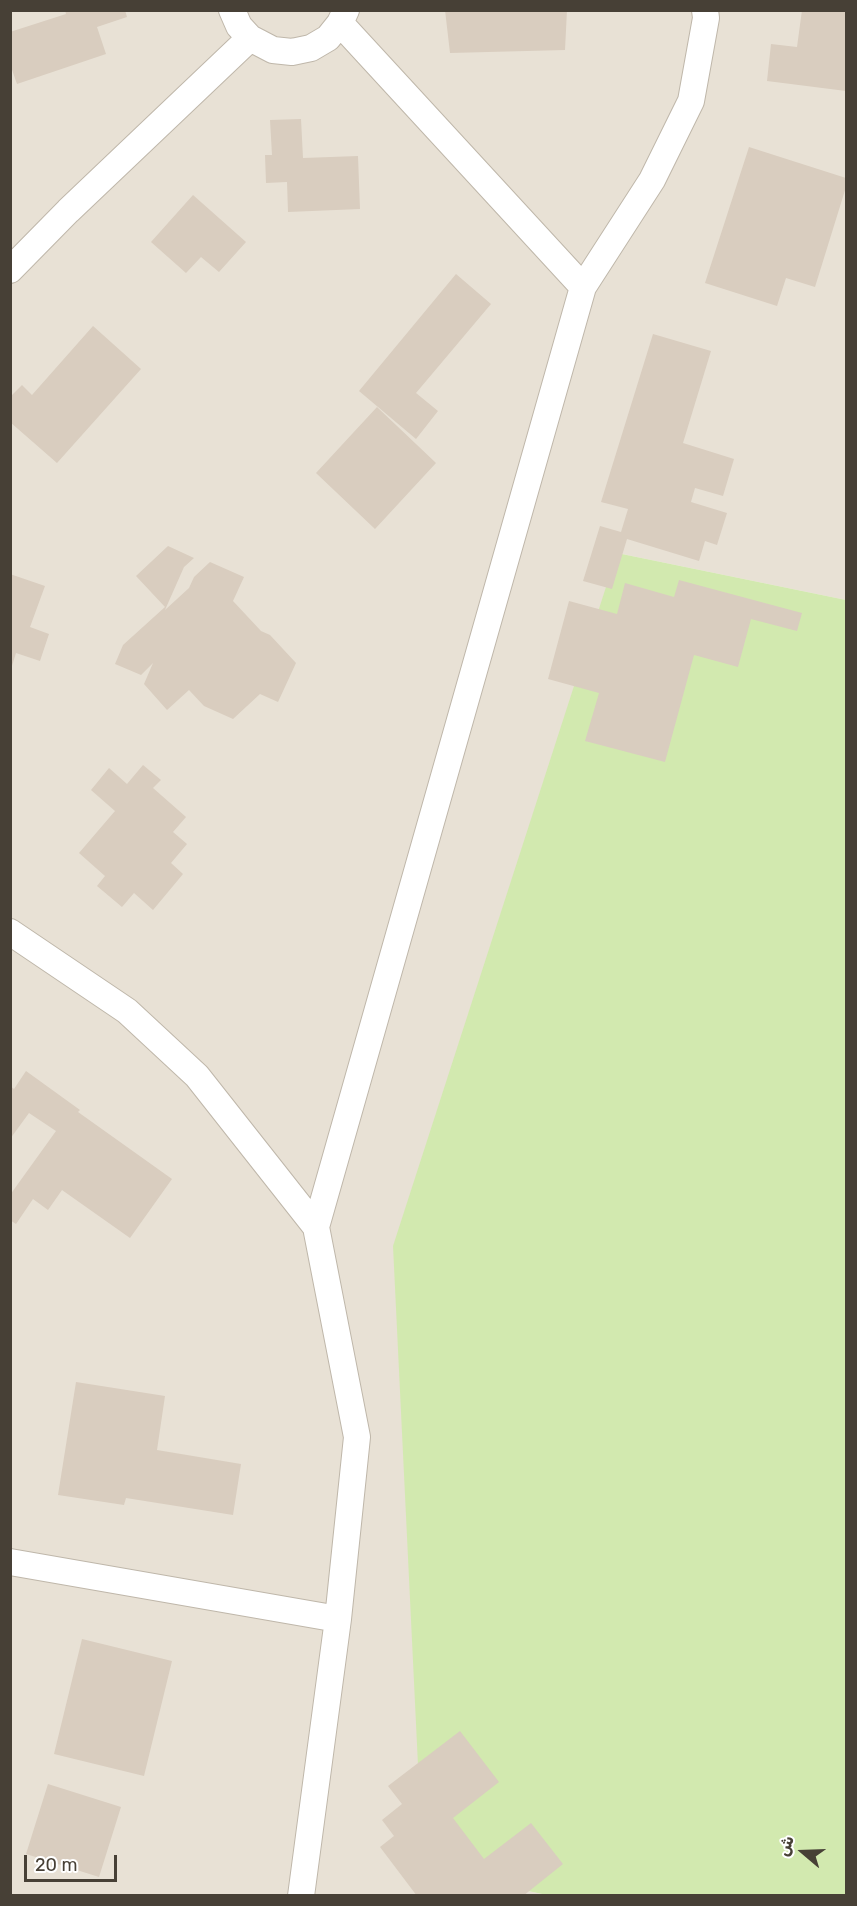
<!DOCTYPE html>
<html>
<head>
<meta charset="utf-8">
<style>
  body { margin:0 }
  #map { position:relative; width:857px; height:1906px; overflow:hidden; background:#f4efe7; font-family:Rubik,"Noto Naskh Arabic",sans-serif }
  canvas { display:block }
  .frame { position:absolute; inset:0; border:12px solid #474036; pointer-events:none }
  .north { position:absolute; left:773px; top:1822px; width:60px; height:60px; -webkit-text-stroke:4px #fff; paint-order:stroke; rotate:289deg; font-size:16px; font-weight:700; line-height:24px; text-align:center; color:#474036 }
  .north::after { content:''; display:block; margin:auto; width:21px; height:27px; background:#474036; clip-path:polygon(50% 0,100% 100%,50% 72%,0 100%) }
  .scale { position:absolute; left:24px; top:1855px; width:93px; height:27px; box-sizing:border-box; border:3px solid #474036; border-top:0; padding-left:8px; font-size:18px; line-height:21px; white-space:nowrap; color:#474036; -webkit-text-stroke:4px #fff; paint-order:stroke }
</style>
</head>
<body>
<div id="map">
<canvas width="857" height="1906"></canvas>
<div class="frame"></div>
<div class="north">ش</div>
<div class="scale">20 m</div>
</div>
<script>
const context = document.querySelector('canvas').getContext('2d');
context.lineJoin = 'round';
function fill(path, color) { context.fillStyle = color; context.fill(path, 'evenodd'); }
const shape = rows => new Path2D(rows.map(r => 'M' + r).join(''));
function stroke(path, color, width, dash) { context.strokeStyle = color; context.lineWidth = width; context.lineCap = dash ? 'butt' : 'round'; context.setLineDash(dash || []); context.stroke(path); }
fill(shape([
  [11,11,846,11,846,600,617,553,423,1869,547,1895,11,1896]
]), '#e8e1d5');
fill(shape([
  [617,553,846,600,846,1895,547,1895,423,1869,393,1246]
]), '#d2e9af');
fill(shape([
  [65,10,125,10,127,17,97,27,106,54,17,84,10,64,10,32,66,14],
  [445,10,567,10,565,50,450,53],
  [802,10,846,10,846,91,767,81,771,44,797,47],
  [301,119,303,158,358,156,360,209,288,212,287,182,266,183,265,155,272,155,270,120],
  [749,147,846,178,846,187,815,287,786,278,777,306,705,283],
  [193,195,246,242,219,272,201,257,186,273,151,242],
  [456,274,491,304,416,393,438,411,416,439,359,391],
  [93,326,141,369,57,463,10,422,10,397,22,385,32,395],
  [653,334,711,351,683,443,734,459,723,496,695,488,691,502,727,513,717,545,705,541,699,561,627,539,612,589,583,581,600,526,621,532,628,509,601,502],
  [377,407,436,463,375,529,316,473],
  [168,546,194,558,184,567,165,610,189,588,194,577,210,562,244,577,233,601,261,631,270,635,296,663,278,702,260,694,233,719,204,706,189,690,167,710,144,684,153,663,141,675,115,664,123,645,165,607,136,576],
  [10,574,45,586,30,627,49,634,40,661,16,653,11,669],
  [679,580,802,613,797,631,751,619,738,667,694,655,665,762,585,741,599,693,548,679,569,601,617,614,625,583,674,597],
  [143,765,161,780,153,788,186,817,173,832,187,844,171,863,183,874,153,910,134,893,122,907,97,886,105,876,79,853,115,811,91,790,109,768,127,784],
  [26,1071,80,1110,78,1112,172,1179,130,1238,62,1190,48,1210,33,1199,16,1224,10,1220,10,1195,56,1131,29,1113,10,1139,10,1086,14,1089],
  [76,1382,165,1396,157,1450,241,1464,233,1515,126,1498,124,1505,58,1495],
  [82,1639,172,1661,144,1776,54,1754],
  [460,1731,499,1782,453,1818,484,1859,531,1823,563,1864,523,1896,417,1896,380,1847,394,1836,382,1820,402,1804,388,1786],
  [48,1784,121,1807,99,1877,26,1854]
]), '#d9cdbf');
const minor = shape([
  [232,10,239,26,250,38,273,50,292,52,311,48,328,38,340,23,346,10],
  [340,23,583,287,652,180,691,101,706,18,705,10],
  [10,270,68,211,250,38],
  [10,932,127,1011,197,1076,316,1227,357,1437,338,1619,301,1896],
  [316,1227,583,287],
  [10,1562,338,1619]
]);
stroke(minor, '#bfb7aa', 28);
stroke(minor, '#fff', 26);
</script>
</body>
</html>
